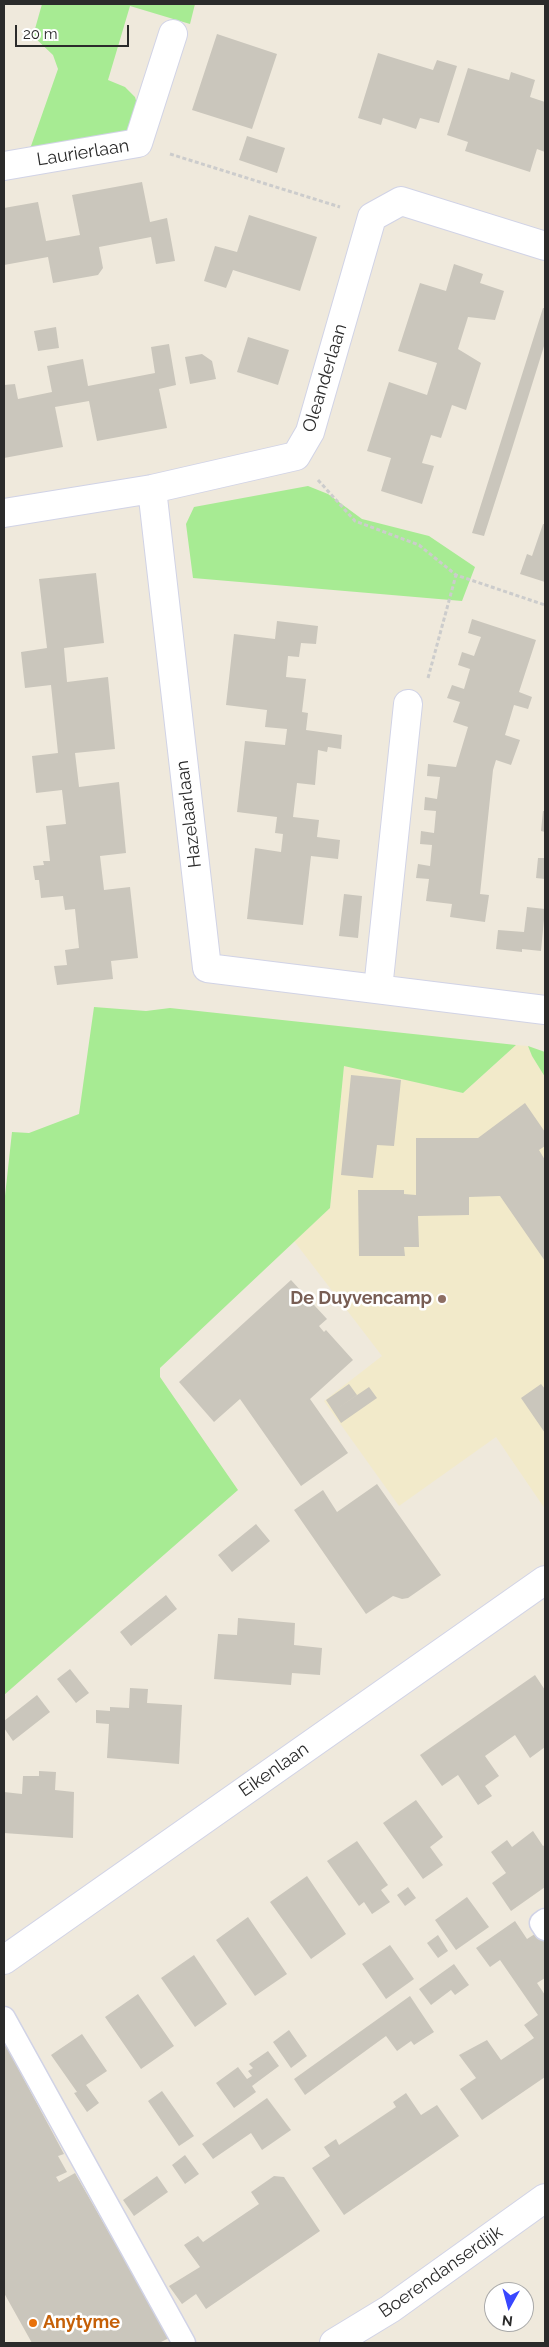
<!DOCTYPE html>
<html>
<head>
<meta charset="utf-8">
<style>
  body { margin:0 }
  #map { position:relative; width:549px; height:2347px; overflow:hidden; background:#efe9dc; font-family:Raleway,sans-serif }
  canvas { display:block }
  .frame { position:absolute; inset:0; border:5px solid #2b2b2b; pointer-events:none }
  .north { position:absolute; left:484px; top:2282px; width:50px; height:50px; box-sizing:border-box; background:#fff; border:1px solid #aaa; border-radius:50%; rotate:187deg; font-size:14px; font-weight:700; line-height:20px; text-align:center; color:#2b2b2b }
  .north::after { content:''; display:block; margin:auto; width:18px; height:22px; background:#3947ff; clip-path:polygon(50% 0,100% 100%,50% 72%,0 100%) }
  .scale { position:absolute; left:15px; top:25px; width:114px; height:22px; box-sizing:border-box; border:2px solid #2b2b2b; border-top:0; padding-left:6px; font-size:15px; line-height:18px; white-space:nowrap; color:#2b2b2b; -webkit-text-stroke:4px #fff; paint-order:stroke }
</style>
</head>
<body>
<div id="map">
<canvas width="549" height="2347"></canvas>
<div class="frame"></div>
<div class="north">N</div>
<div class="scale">20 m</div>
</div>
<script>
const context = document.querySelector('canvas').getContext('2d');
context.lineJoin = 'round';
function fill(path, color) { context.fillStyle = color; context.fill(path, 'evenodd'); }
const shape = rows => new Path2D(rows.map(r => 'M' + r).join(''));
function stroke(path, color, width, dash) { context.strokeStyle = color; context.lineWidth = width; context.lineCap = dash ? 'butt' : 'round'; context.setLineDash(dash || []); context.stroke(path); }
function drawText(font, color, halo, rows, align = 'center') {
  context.font = font + ' Raleway,sans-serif'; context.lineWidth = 5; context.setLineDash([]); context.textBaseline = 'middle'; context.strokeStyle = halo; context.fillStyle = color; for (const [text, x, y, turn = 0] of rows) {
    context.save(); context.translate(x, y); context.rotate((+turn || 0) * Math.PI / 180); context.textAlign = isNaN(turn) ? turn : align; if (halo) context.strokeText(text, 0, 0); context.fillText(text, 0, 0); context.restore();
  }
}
fill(shape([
  [516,1045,528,1046,532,1056,545,1077,545,1509,496,1437,399,1506,324,1401,382,1356,294,1241,330,1208,344,1065,463,1093]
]), '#f2eaca');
fill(shape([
  [42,4,195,4,190,24,130,6,108,80,125,87,135,97,137,104,135,122,126,133,24,152,31,146,58,69,53,55,33,36],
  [308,486,328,494,362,519,429,536,475,567,462,601,193,578,186,524,194,507],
  [94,1007,146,1011,170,1008,516,1045,463,1093,344,1066,330,1208,160,1368,160,1377,238,1490,4,1695,4,1205,12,1132,29,1133,79,1114],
  [528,1046,545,1052,545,1077,532,1056]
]), '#a7eb93');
fill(shape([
  [217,34,277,54,252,129,192,110],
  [378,53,433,70,437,60,457,66,439,123,420,118,416,129,383,118,381,125,358,118],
  [468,68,509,80,511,72,535,80,530,97,545,102,545,152,537,149,530,172,465,151,468,142,447,135],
  [247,136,285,148,277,173,239,160],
  [142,182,150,222,167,218,175,261,156,264,151,237,99,247,103,268,98,275,53,283,48,257,4,265,4,208,38,202,46,241,80,235,72,195],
  [249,215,317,237,300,291,233,270,226,288,204,281,215,246,237,252],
  [454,264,483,274,480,283,504,291,495,320,468,317,458,349,481,363,466,410,452,405,441,438,431,435,422,463,434,466,422,504,381,491,391,458,367,451,389,382,427,395,437,363,398,351,420,283,446,291],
  [543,308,545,308,545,343,510,455,484,536,472,533],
  [56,327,59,348,38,351,34,331],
  [248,337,289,350,278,385,237,372],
  [169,344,176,385,159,389,167,428,97,441,89,401,55,407,63,447,4,458,4,385,15,384,18,399,52,392,47,366,83,359,88,386,155,373,151,347],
  [202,354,212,361,216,379,190,384,185,357],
  [543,524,545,524,545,582,520,574,527,554,532,556],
  [96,573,104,643,64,648,67,682,108,677,115,749,75,753,79,787,119,782,126,853,100,856,104,890,130,887,138,958,111,961,113,979,57,985,54,966,67,965,65,950,79,948,75,909,65,910,63,896,41,898,39,880,35,880,33,866,44,865,43,861,50,861,46,826,66,824,62,790,36,793,32,756,58,753,51,685,25,688,21,652,47,648,39,579],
  [472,619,536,640,519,692,532,697,528,709,514,705,505,735,520,740,511,765,496,760,493,770,480,894,489,895,485,922,450,917,452,904,426,901,429,879,416,878,418,864,430,866,432,845,420,844,421,831,434,833,436,811,424,810,425,797,437,799,440,777,427,776,428,764,456,767,468,727,453,722,460,702,447,698,452,685,464,689,470,669,458,665,462,652,474,656,481,637,468,633],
  [277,621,318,626,316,644,301,643,299,657,288,656,286,677,306,679,302,712,308,713,306,730,342,735,341,749,328,747,327,752,318,750,315,785,297,783,293,817,319,820,317,837,340,840,338,859,311,856,303,925,247,919,255,848,281,852,283,834,275,833,277,817,237,812,245,741,285,745,287,729,265,727,267,710,226,705,234,634,275,639],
  [543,811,545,811,545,832,541,831],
  [538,858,545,858,545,879,536,878],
  [344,894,362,896,358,938,339,936],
  [527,907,545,909,541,951,522,949,522,952,496,949,498,930,524,932],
  [351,1075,401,1080,394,1146,377,1145,373,1178,341,1175],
  [525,1103,545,1132,545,1146,539,1150,545,1160,545,1261,500,1196,469,1197,469,1215,418,1216,419,1247,404,1247,405,1256,359,1256,358,1190,404,1190,404,1194,416,1195,416,1138,478,1138],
  [291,1280,327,1319,319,1326,324,1332,326,1330,353,1360,310,1399,348,1453,301,1486,240,1399,214,1422,179,1382],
  [349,1384,357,1395,335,1410,369,1387,377,1398,341,1423,326,1400],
  [541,1384,545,1389,545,1433,521,1398],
  [377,1484,441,1575,408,1598,402,1599,393,1596,366,1614,294,1510,323,1490,337,1512],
  [256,1524,270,1541,232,1572,218,1555],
  [166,1595,177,1609,131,1646,120,1632],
  [238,1618,295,1623,294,1645,322,1648,320,1675,292,1673,291,1685,214,1679,218,1634,237,1635],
  [70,1669,89,1693,76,1703,57,1679],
  [535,1675,545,1690,545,1747,530,1758,515,1735,485,1756,499,1776,485,1786,492,1796,478,1805,458,1775,442,1786,420,1755],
  [130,1688,148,1689,147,1703,182,1705,179,1764,107,1758,109,1724,96,1723,96,1710,110,1711,110,1707,129,1708],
  [37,1695,50,1712,13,1741,4,1728,4,1721],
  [39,1771,56,1772,55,1790,74,1792,73,1838,4,1833,4,1792,22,1794,23,1776,39,1776],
  [416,1800,443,1837,430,1847,443,1865,423,1879,383,1823],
  [533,1831,543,1846,545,1845,545,1887,511,1911,492,1883,506,1873,491,1852,507,1840,512,1847],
  [357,1841,388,1885,381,1890,390,1902,372,1914,364,1902,359,1906,327,1861],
  [307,1876,346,1934,311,1959,270,1902],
  [408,1887,416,1898,405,1906,397,1895],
  [467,1897,489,1927,456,1950,435,1920],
  [248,1917,287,1974,255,1996,216,1940],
  [515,1921,527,1939,538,1932,545,1942,545,1978,537,1983,545,1995,545,2077,482,2120,460,2089,476,2078,459,2055,487,2040,501,2060,534,2038,524,2025,538,2015,500,1960,490,1967,476,1948],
  [438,1935,448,1951,438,1958,427,1943],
  [390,1945,414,1979,386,1999,362,1964],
  [194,1955,227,2004,195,2027,161,1978],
  [454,1964,469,1985,455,1995,451,1990,431,2005,419,1989],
  [138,1994,174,2046,141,2069,105,2017],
  [410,1996,434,2032,414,2045,411,2041,397,2051,386,2036,305,2095,294,2079],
  [289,2030,307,2056,291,2068,273,2042],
  [82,2034,107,2071,86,2085,99,2103,87,2112,74,2093,77,2092,51,2055],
  [4,2042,64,2154,58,2156,67,2172,56,2177,59,2182,75,2173,169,2338,159,2343,32,2343,4,2293],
  [268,2051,279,2066,252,2086,256,2092,234,2108,216,2083,238,2067,247,2079,252,2076,248,2071,253,2068,249,2064],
  [162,2091,194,2136,179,2146,148,2101],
  [406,2093,421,2115,437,2105,459,2136,344,2215,312,2168,330,2156,324,2147,336,2139,339,2145,396,2107,393,2102],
  [267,2098,291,2130,262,2150,251,2133,213,2159,202,2144],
  [185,2155,199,2174,185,2184,172,2165],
  [157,2176,168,2192,134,2216,123,2200],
  [274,2176,284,2177,320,2231,206,2309,196,2294,182,2304,169,2286,200,2267,184,2245,198,2236,203,2242,259,2204,251,2192]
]), '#cac6bc');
const service = shape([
  [545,1920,541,1923,545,1929],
  [4,2018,184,2343]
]);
const minor = shape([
  [4,166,138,143,173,34],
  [152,489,207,968,545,1010],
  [4,513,152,489,296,456,310,432,372,217,401,201,545,246],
  [378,989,408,704],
  [4,1960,545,1580]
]);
const tertiary = shape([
  [334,2343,390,2309,545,2198]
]);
stroke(service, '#d1d3e6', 25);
stroke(minor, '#d1d3e6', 30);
stroke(tertiary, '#d1d3e6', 30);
stroke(shape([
  [170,154,340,207],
  [318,480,355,521,419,545,456,575,545,605],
  [428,678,456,575]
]), '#ccc', 3, [4, 2.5]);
stroke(service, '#fff', 22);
stroke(minor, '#fff', 28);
stroke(tertiary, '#fff', 28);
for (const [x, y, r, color] of [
  [442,1299,5,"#8d6e63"],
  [33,2323,5,"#e8710a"]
]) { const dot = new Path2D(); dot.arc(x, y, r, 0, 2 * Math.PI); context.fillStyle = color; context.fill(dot); stroke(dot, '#fff', 2); }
drawText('18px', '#2b2b2b', '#fff', [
  ["Laurierlaan",83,153,-9],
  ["Oleanderlaan",325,378,-73],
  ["Hazelaarlaan",189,814,-97],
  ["Eikenlaan",274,1770,-35],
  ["Boerendanserdijk",441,2272,-35]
]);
drawText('bold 18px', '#785e54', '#fff', [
  ["De Duyvencamp",432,1299]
], 'right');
drawText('bold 18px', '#c56008', '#fff', [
  ["Anytyme",43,2323]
], 'left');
</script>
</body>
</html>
